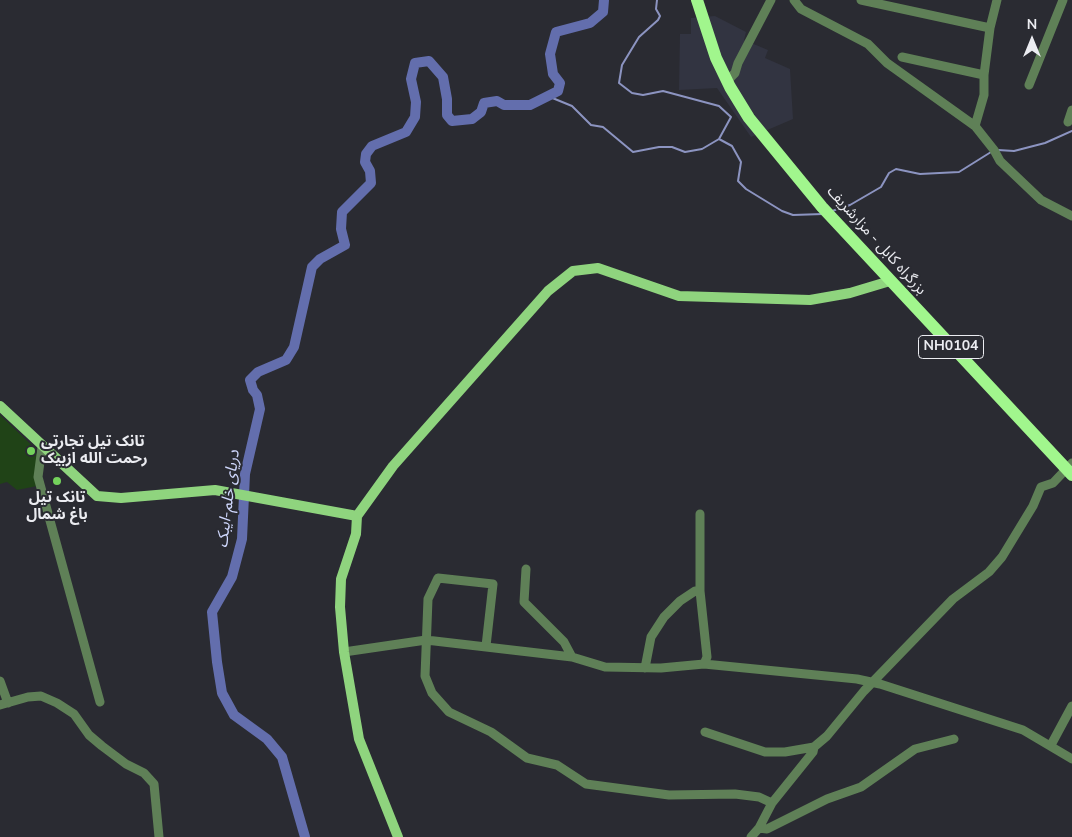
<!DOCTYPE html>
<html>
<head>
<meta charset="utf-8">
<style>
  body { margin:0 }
  #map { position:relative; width:1072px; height:837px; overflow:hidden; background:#2a2b32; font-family:"Nunito Sans",sans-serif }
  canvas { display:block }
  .north { position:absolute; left:1007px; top:15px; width:50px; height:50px; -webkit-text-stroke:4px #2a2b32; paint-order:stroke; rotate:0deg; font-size:14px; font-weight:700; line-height:20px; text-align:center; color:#ebecf1 }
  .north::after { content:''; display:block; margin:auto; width:18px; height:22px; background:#ebecf1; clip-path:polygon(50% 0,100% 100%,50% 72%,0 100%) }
</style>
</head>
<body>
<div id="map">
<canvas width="1072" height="837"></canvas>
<div class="north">N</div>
</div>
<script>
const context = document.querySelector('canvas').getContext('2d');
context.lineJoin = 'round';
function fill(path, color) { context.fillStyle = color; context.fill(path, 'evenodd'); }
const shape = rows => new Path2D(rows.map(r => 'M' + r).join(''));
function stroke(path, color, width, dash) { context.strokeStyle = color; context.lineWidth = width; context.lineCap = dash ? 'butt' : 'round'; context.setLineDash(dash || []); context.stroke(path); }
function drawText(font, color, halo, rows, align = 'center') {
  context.font = font + ' "Nunito Sans","Noto Sans Arabic",sans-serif'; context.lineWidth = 4; context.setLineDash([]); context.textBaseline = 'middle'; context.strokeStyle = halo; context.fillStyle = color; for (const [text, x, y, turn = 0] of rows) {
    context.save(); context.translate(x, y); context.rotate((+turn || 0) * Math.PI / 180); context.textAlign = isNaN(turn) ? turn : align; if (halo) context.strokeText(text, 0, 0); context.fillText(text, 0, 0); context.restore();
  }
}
fill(shape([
  [715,16,746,32,744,40,768,50,765,58,790,69,793,119,751,137,717,88,679,90,680,34,691,34,691,18]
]), '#323441');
fill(shape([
  [0,415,42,455,37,486,17,490,7,482,0,484]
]), '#204317');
stroke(shape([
  [657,0,656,9,660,16,658,20,639,37,622,65,619,83,632,93,643,95,663,91,719,106,731,117,719,139],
  [550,97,572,106,591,125,603,127,633,152,659,147,672,147,685,152,702,149,719,139,732,146,741,162,738,181,746,189,782,211,793,215,823,214],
  [998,150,1014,151,1045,143,1072,131],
  [832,211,850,205,881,187,889,173,896,169,920,174,959,172,991,152]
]), '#8c94c1', 2);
stroke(shape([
  [305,837,282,757,267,739,234,715,222,693,217,662,212,612,232,577,242,539,245,474,260,409,257,395,253,390,250,380,258,372,286,360,294,347,312,267,320,259,345,245,341,229,342,212,371,183,370,171,365,162,366,154,372,146,406,132,415,117,416,102,411,79,415,63,429,61,443,77,447,99,447,115,452,121,472,119,481,112,484,103,497,101,504,105,530,105,558,91,560,83,553,74,550,54,556,32,590,23,603,12,604,0]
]), '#636ead', 10);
stroke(shape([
  [794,0,801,9,868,44,887,63,975,126,994,150,1000,161,1041,200,1072,216],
  [861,0,990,28],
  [902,57,984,75],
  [727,81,735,73,738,63,771,0],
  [1029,85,1063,0],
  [1068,122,1072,110],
  [975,126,984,95,984,75,990,28,997,0],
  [42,447,38,477,100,702],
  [700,514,700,591,707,657,704,664],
  [526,569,524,602,564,642,572,657],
  [486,646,493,584,438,578,428,599,425,676,432,693,449,712,491,732,527,758,557,765,586,784,669,795,735,794,759,797,772,803],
  [344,652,426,640,572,657,605,667,661,668,704,664,857,679,880,684,1023,730,1072,759],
  [645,668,651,637,664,617,680,601,695,591,700,591],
  [0,681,8,703],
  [0,705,28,697,41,696,57,703,74,714,89,735,102,746,126,764,144,773,154,784,159,837],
  [705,732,765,752,785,752,814,747],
  [1051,745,1072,706],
  [759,828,767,829,827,799,861,787,915,749,954,739],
  [751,837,759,828,772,803,813,752,814,747,827,736,864,691,953,599,989,572,1002,557,1033,506,1041,487,1053,483,1072,463]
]), '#5f8057', 9);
stroke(shape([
  [0,406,97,496,121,498,215,490,357,516,356,534,341,579,340,607,344,652,359,739,398,837],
  [357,516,393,466,548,291,573,271,598,268,679,296,810,300,850,293,890,281]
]), '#8fd47e', 10);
stroke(shape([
  [697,0,716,58,730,87,749,118,822,207,1072,475]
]), '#a1f68d', 12);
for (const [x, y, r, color] of [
  [31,451,5,"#74d25c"],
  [57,481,5,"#74d25c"]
]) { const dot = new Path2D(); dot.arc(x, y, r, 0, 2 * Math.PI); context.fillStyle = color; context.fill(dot); stroke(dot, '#2a2b32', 2); }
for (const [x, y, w] of [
  [951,347,65]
]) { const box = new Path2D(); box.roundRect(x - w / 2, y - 11.5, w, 23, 4); context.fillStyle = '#2a2b32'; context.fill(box); stroke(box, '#ebecf1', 1); }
drawText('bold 14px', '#ebecf1', null, [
  ["NH0104",951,347]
]);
drawText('15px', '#ebecf1', '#2a2b32', [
  ["بزرگراه کابل - مزارشریف",876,241,48]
]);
drawText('bold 15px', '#ebecf1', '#2a2b32', [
  ["تانک تیل تجارتی",41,442],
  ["رحمت الله ازبیک",41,459],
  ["تانک تیل",57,498,"center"],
  ["باغ شمال",57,515,"center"]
], 'left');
drawText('italic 16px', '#cfd7fc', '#2a2b32', [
  ["دریای خلم-ایبک",229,499,-83]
]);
</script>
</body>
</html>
